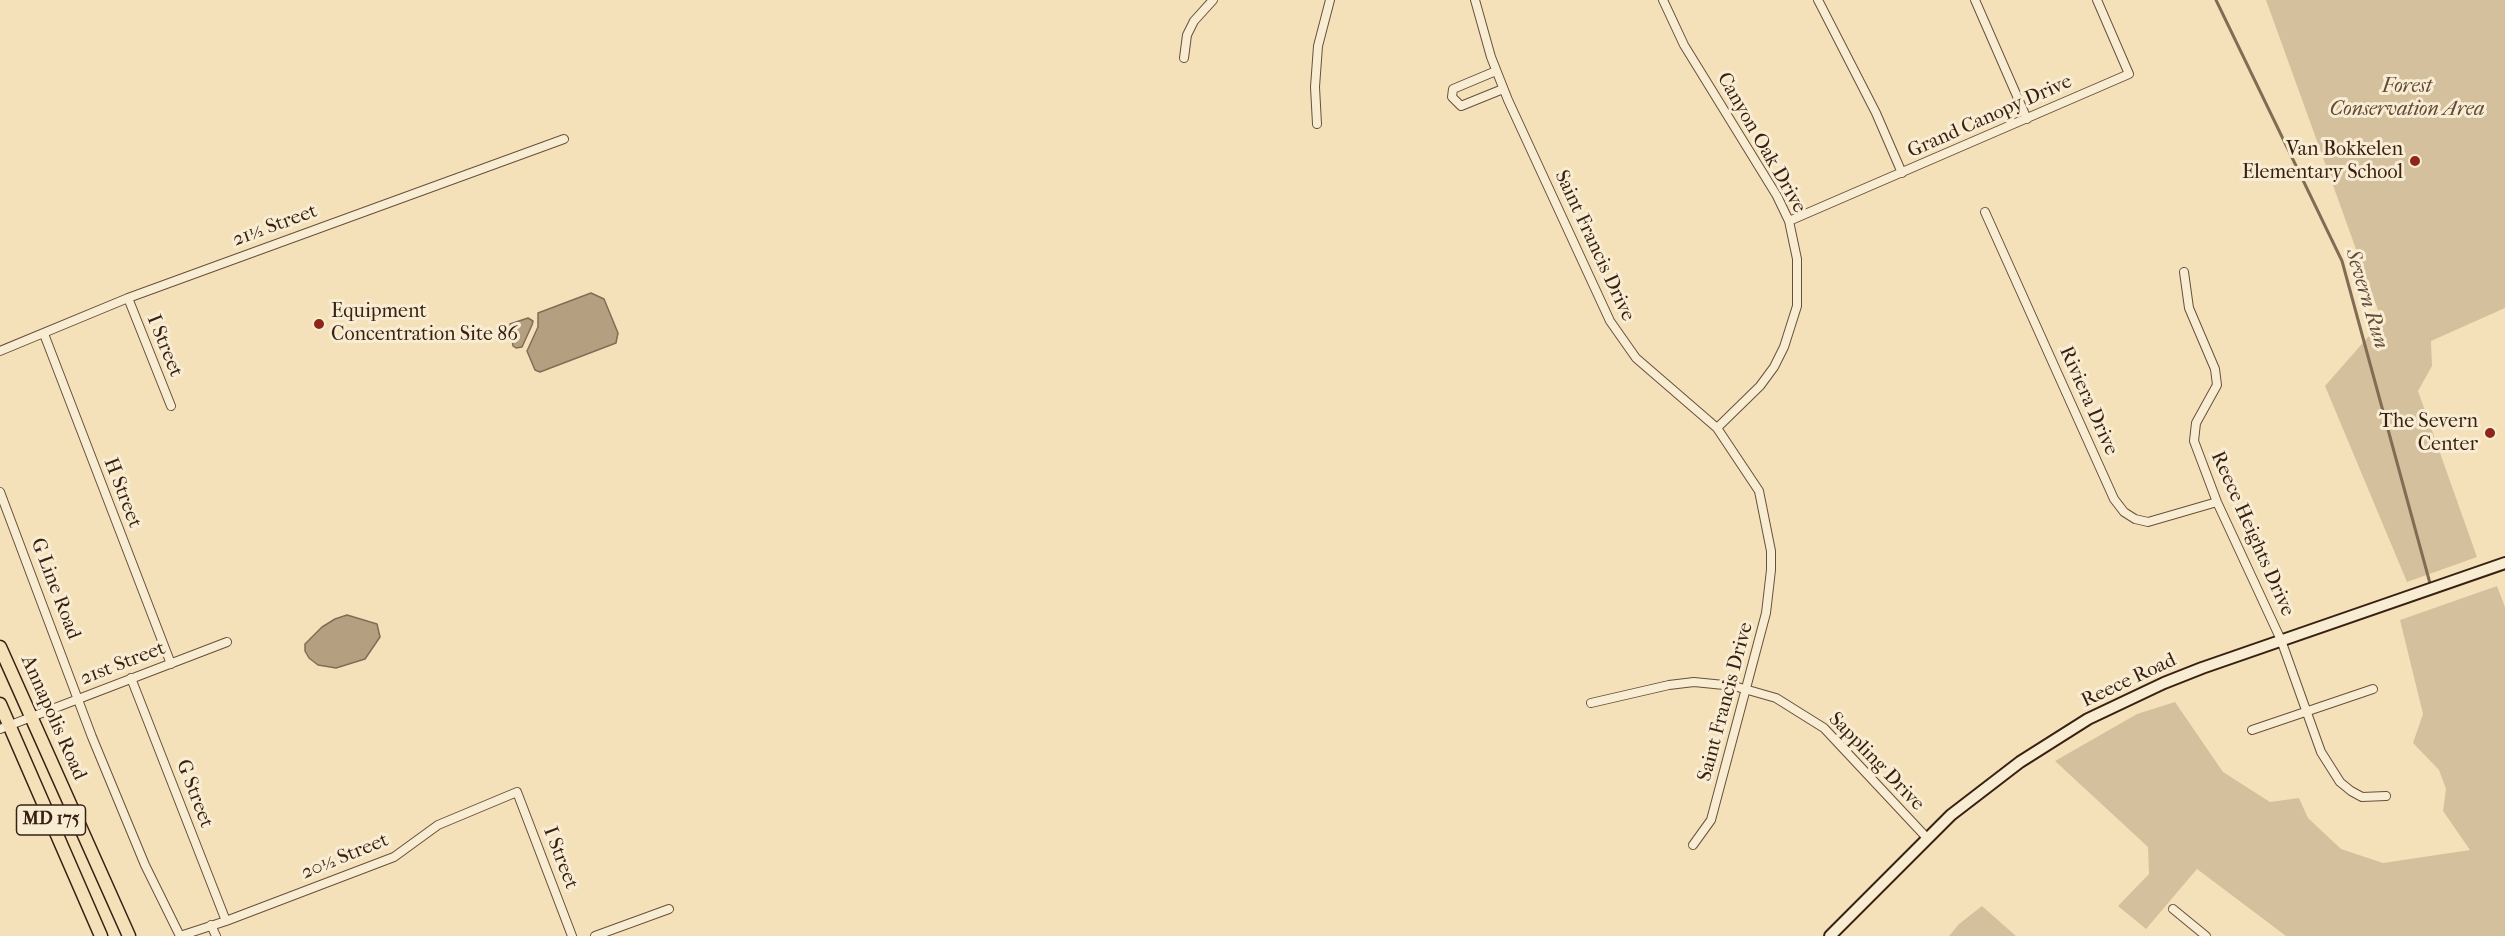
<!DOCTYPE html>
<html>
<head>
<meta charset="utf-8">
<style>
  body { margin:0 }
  canvas { display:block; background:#f5e1b9 }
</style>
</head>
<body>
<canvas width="2505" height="936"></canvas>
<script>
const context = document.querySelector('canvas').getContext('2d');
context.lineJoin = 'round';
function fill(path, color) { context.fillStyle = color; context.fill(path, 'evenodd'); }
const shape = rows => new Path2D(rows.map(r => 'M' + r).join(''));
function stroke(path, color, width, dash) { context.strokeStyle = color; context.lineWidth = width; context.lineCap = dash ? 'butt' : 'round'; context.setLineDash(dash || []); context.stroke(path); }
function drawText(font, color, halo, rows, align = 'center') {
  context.font = font + ' "IM FELL French Canon",serif'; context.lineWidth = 6; context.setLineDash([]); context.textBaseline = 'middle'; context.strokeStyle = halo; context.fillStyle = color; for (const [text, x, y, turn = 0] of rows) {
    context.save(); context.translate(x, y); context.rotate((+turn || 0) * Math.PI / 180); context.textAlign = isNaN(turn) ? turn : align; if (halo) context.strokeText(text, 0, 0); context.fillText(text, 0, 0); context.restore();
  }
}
fill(shape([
  [2266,0,2505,0,2505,308,2431,341,2432,366,2418,391,2477,557,2407,582,2325,386,2382,321],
  [2497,586,2505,607,2505,936,2286,936,2197,869,2146,929,2118,906,2149,874,2148,847,2055,761,2137,714,2175,702,2223,772,2270,802,2299,798,2308,818,2341,849,2383,863,2470,850,2443,811,2446,789,2439,770,2413,743,2423,714,2400,620],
  [1982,906,2016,936,1949,936,1959,924]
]), '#d5c09d');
const water = shape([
  [591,293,604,299,618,333,616,343,540,372,535,370,527,351,538,327,538,313,591,293],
  [528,318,533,321,532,325,522,347,516,348,513,346,510,324,528,318],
  [347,615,377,624,380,637,365,659,336,668,318,665,309,658,305,651,305,644,322,627,335,619,347,615]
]);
fill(water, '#b59f81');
stroke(water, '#836c55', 1.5);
stroke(shape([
  [2216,0,2342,261,2431,587]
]), '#836c55', 3);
const street = shape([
  [1475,0,1491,57,1508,100,1610,321,1636,358,1717,428,1759,491,1771,551,1771,570,1766,613,1711,820,1693,845],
  [1663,0,1684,45,1777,196,1789,221,1797,259,1797,306,1784,347,1774,367,1760,386,1717,428],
  [1818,0,1876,113,1902,173],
  [1975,0,2027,119],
  [1184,58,1187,35,1194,21,1213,0],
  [1496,71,1453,89,1452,97,1461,106,1503,89],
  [1317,124,1315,87,1318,46,1330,0],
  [1985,212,2114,499,2124,512,2135,519,2148,522,2217,502],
  [1789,221,2129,74,2097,0],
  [2184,272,2189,308,2215,369,2217,385,2196,423,2194,441,2217,502,2281,640,2321,752,2340,782,2351,791,2362,797,2386,796],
  [128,298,171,406],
  [44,334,171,664],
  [0,351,128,298,564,139],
  [0,492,92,737,145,865,180,936],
  [131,678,226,921],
  [1591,703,1669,685,1694,682,1734,686,1776,698,1824,728,1927,838],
  [0,729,227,642],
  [2252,730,2373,689],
  [2173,909,2206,936],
  [211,925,216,936],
  [180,936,226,921,394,857,438,825,517,792,572,936],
  [595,936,669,909]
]);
const secondary = shape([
  [1830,936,1951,815,2020,762,2088,719,2164,683,2202,668,2505,563]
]);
const primary = shape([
  [0,647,129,936],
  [0,704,101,936]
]);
stroke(street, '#67503c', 10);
stroke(secondary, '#382013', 14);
stroke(primary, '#382013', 15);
stroke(street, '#f8ecd2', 8);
stroke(secondary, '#f8ecd2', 10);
stroke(primary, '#f5e1b9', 12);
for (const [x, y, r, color] of [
  [2415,161,6,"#8f2418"],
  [319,324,6,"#8f2418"],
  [2490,433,6,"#8f2418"]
]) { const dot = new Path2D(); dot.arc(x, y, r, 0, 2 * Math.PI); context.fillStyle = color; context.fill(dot); stroke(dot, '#f8ecd2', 2); }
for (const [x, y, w] of [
  [51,820,69]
]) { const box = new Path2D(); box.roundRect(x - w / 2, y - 15, w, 30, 4.5); context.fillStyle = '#f8ecd2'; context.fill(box); stroke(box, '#382013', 1.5); }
drawText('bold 18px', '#382013', null, [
  ["MD 175",51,820]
]);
drawText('italic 20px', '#5f4836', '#f8ecd2', [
  ["Forest",2407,87],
  ["Conservation Area",2407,110]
]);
drawText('20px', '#382013', '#f8ecd2', [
  ["Grand Canopy Drive",1990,117,-24],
  ["Canyon Oak Drive",1761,143,60],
  ["21½ Street",275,226,-20],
  ["Saint Francis Drive",1594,246,65],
  ["I Street",164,346,68],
  ["Riviera Drive",2088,401,66],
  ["H Street",122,493,69],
  ["Reece Heights Drive",2252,534,66],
  ["G Line Road",55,589,69],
  ["21st Street",123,664,-21],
  ["Reece Road",2129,681,-25],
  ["Saint Francis Drive",1726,702,-75],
  ["Annapolis Road",53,718,66],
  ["Sappling Drive",1876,762,46],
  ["G Street",194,794,69],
  ["20½ Street",345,857,-22],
  ["I Street",560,858,69]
]);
drawText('20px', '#382013', '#f8ecd2', [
  ["Van Bokkelen",2403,150],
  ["Elementary School",2403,173],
  ["Equipment",331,312,"left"],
  ["Concentration Site 86",331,335,"left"],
  ["The Severn",2478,422],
  ["Center",2478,445]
], 'right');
drawText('italic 21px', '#644c3a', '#f8ecd2', [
  ["Severn Run",2366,299,73]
]);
</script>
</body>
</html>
